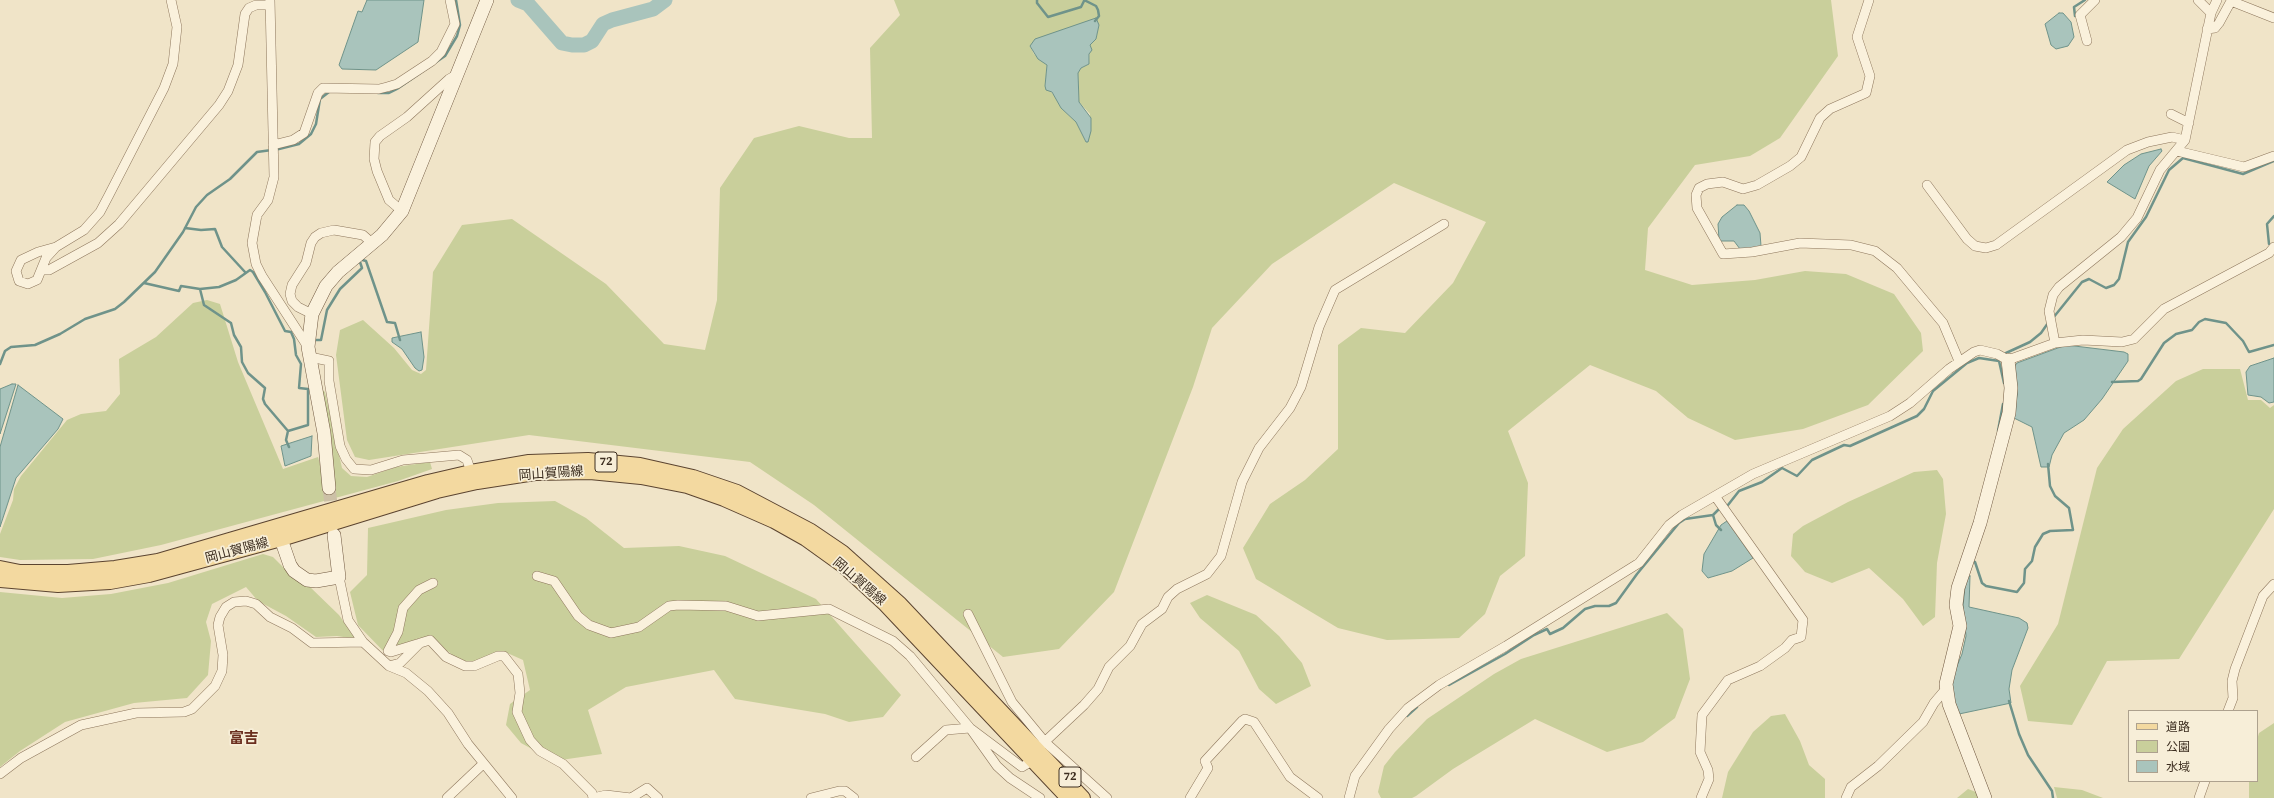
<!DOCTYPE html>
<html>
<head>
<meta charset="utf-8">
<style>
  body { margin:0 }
  #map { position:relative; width:2274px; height:798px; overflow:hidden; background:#f0e4c8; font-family:"Source Serif 4","Noto Sans JP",serif }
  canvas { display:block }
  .legend { position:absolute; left:2128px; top:710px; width:130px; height:72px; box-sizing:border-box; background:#f7eed8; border:1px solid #ada18e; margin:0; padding:5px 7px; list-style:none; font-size:12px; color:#3d2e20 }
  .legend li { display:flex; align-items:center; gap:8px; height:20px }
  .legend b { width:20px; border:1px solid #ada18e }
</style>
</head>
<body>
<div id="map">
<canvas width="2274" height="798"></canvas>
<ul class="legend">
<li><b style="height:5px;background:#f3d9a0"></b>道路</li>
<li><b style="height:11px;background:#c9cf9b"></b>公園</li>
<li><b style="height:11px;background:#a9c4bc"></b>水域</li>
</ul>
</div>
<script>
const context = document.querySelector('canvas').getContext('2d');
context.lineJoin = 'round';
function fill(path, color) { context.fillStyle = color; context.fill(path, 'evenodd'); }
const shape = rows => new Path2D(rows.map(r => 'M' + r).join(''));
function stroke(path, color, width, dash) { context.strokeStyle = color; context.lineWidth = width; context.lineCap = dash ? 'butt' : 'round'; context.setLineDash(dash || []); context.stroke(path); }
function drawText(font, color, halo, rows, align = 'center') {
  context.font = font + ' "Source Serif 4","Noto Sans JP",serif'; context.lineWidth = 3.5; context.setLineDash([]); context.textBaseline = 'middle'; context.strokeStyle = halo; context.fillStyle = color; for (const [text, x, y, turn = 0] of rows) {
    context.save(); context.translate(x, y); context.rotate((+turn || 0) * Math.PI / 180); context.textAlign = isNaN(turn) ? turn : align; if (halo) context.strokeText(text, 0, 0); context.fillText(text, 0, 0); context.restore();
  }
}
fill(shape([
  [894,0,1831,0,1838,56,1780,138,1750,156,1695,165,1648,228,1645,270,1692,285,1755,280,1805,271,1846,274,1894,294,1921,333,1923,351,1868,405,1803,429,1735,440,1688,418,1656,391,1590,365,1508,431,1528,483,1525,556,1500,576,1485,614,1459,638,1387,640,1338,628,1256,579,1243,548,1270,504,1305,480,1338,449,1338,345,1361,328,1405,333,1453,283,1486,222,1394,183,1272,264,1212,328,1193,387,1114,592,1059,649,1003,657,814,505,750,462,529,435,369,460,355,457,347,440,336,355,340,330,363,320,394,348,412,370,421,374,426,370,433,272,462,225,512,219,606,284,664,344,705,350,717,300,720,188,754,138,799,126,849,138,872,138,870,48,900,15],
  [1099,25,1096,39,1090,45,1089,64,1081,68,1078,73,1079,102,1090,114,1086,142,1076,122,1061,108,1055,96,1045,86,1047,65,1034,54,1030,46],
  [207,300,220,304,238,362,283,469,318,457,327,490,321,389,325,392,342,468,351,476,367,477,396,467,430,462,432,469,398,481,161,545,93,559,20,560,0,557,0,534,13,500,14,489,21,476,67,420,81,414,106,411,120,394,119,359,156,337,193,303],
  [2203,369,2240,369,2248,400,2261,400,2270,408,2274,405,2274,509,2179,659,2107,661,2072,725,2028,721,2020,686,2058,624,2097,468,2123,429,2176,381],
  [1937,470,1943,479,1946,514,1937,563,1935,617,1923,626,1903,599,1869,568,1832,583,1805,572,1791,556,1793,534,1803,526,1848,502,1914,472],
  [555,501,586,518,624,548,679,546,725,556,816,599,901,695,883,717,849,722,825,714,735,699,714,670,626,687,588,710,602,754,554,761,521,743,506,725,510,704,530,690,523,660,505,652,481,664,460,663,449,652,433,644,388,656,358,625,350,592,367,575,368,528,446,510,498,503],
  [263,554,273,557,295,579,309,586,339,615,356,639,337,636,316,637,286,616,258,601,246,587,212,604,206,622,211,641,208,675,187,698,134,703,65,722,20,751,0,767,0,592,62,598,111,594,168,583],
  [1207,595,1256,615,1279,636,1302,663,1311,686,1276,704,1259,689,1239,651,1200,618,1190,603],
  [1667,613,1683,629,1690,679,1675,718,1643,742,1607,752,1535,719,1453,769,1416,796,1412,798,1381,798,1378,792,1384,766,1395,752,1427,719,1494,674,1521,659],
  [1785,714,1800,741,1809,765,1825,779,1825,798,1722,798,1728,772,1753,732,1771,716],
  [2274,723,2274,798,2249,798,2249,781,2257,781,2257,740,2259,733],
  [2054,787,2082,790,2103,798,2057,798],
  [1968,789,1976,792,1978,798,1957,798]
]), '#c9cf9b');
const water = shape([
  [367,0,424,0,418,42,376,70,342,69,339,65,358,11,362,12,367,0],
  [2059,13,2063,13,2071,22,2074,37,2068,46,2056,49,2051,45,2045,24,2059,13],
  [1096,18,1099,25,1096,39,1090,45,1092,50,1089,54,1089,64,1081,68,1078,73,1079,102,1091,118,1091,131,1088,142,1086,142,1076,122,1061,108,1052,92,1046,90,1045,86,1047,65,1038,59,1030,46,1035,39,1096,18],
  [2161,149,2162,151,2149,166,2135,199,2107,182,2124,165,2141,154,2161,149],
  [1737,205,1744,205,1749,211,1760,233,1761,246,1759,248,1740,249,1734,241,1721,241,1719,239,1718,224,1722,217,1737,205],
  [421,332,424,357,422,370,419,371,415,368,402,349,392,342,392,338,421,332],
  [2066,345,2124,352,2128,354,2128,361,2102,399,2084,420,2064,433,2052,455,2049,467,2041,467,2032,427,2014,418,2017,394,2014,367,2017,363,2066,345],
  [2274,358,2274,402,2269,403,2261,397,2248,395,2246,372,2250,366,2274,358],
  [12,384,16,384,0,434,0,389,12,384],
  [18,385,63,419,58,429,16,478,0,527,0,447,18,385],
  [312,436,311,456,285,466,281,446,312,436],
  [1727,521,1753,558,1732,571,1708,578,1702,571,1704,554,1721,525,1727,521],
  [1970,576,1969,607,2019,618,2027,623,2028,628,2012,670,2009,689,2011,703,1959,714,1953,697,1952,678,1962,654,1966,636,1963,606,1966,577,1970,576]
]);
fill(water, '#a9c4bc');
stroke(water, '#6f938a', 1);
stroke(shape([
  [1037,0,1037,3,1048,17,1081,7,1084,1],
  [1084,0,1096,6,1098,10,1099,16,1095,21],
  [2075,16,2074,7,2085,0],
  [378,93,389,93,397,89,445,56,457,36,460,25,456,0],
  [185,228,201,230,215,229,222,247,245,272],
  [2269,244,2267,224,2274,216],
  [144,283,179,291,181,286,200,289,219,287,236,280,250,270,253,272,265,292,285,331,291,332,294,339,296,355,301,364,299,388,308,389,308,425,288,431,286,440,289,447],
  [200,289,204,305,231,323,234,335,241,347,242,362,248,373,265,388,263,399,265,404,288,431],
  [2053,318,2082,282,2089,279,2106,288,2114,285,2119,279,2128,242,2146,217,2169,170,2183,158,2243,174,2274,161],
  [314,340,321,340,327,310,340,289,362,268,359,259,366,261,387,322,395,323,400,340],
  [0,364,5,351,11,347,35,345,60,334,85,319,115,309,124,302,155,272,183,232,196,207,207,195,230,179,257,152,279,149,299,144,311,134,316,124,320,99,329,92],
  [2112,382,2138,381,2141,379,2164,343,2176,334,2192,330,2199,322,2205,319,2226,323,2243,341,2249,352,2274,345],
  [2004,383,1999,361,2006,353,2030,342,2041,333,2048,323],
  [1998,431,2003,404],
  [1728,505,1739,491,1762,482,1782,468,1797,476,1812,460,1844,445,1850,446,1917,416,1924,409,1933,391,1967,363,1979,358,1999,361],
  [1713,515,1716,525,1721,530],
  [1975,562,1982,583,1986,586,2017,592,2024,583,2025,569,2032,561,2035,547,2043,534,2050,531,2073,530,2069,508,2055,496,2050,486,2048,464],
  [1449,685,1505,654,1534,635,1547,629,1550,634,1563,628,1585,609,1595,606,1609,606,1616,603,1637,574,1679,523,1685,519,1713,515,1719,509],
  [2009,701,2019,734,2028,755,2052,791,2053,798],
  [1407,716,1417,707]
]), '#6f938a', 2.5);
stroke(shape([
  [518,0,528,4,562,43,572,45,584,45,592,41,603,24,612,20,653,9,665,0]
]), '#a9c4bc', 15);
stroke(shape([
  [329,488,333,520]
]), '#ccc0a6', 13, [13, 6]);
const street = shape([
  [270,0,274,177,268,200,257,215,252,243,256,264,262,276,308,347],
  [1869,0,1857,37,1870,76,1866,93,1830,109,1820,118,1801,157,1790,166,1757,185,1743,189,1723,182,1707,184,1699,188,1696,195,1697,208,1723,254,1752,252,1800,243,1851,245,1875,251,1897,268,1943,323,1959,361],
  [2198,0,2211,13],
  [2207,29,2215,28,2219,23,2231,1,2274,18],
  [2087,41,2080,15,2095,0],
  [2171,114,2189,123],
  [273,145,293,140,304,133,318,93,323,88,379,89,387,87,397,84,432,61,441,52,455,24,450,0],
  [2177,151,2244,167,2274,156],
  [1927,185,1967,239,1975,246,1986,248,1996,245,2127,150,2148,142,2172,137,2185,140],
  [402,211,389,200,377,171,374,159,375,142,380,136,407,117,449,79,456,75],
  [56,247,46,258,37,280,28,284,19,281,16,271,21,260,38,252,56,247,84,230,100,212,109,195,164,88,173,64,177,27,171,0],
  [43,270,49,270,98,243,119,224,219,105,228,91,238,65,245,14,249,8,256,5,270,5],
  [312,314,298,307,292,301,290,294,292,285,306,263,311,243,315,237,321,233,334,230,363,235,372,243],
  [2055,343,2083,340,2122,342,2134,339,2164,309,2269,253,2274,247],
  [310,357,329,361,329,381,340,446,346,459,354,469,371,470,403,460,459,455,467,460,471,472],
  [537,576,554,581,578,616,589,625,611,633,639,627,669,606,678,605,726,606,758,616,829,609,893,641,910,656,970,728,997,766,1010,778,1040,798],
  [339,577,348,620,363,642,389,666,406,673,428,691,448,713,468,744,512,798],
  [433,583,419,590,403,608,398,632,388,651,391,652,430,640,446,657,465,666,474,666,498,656,504,656,518,674,520,693,517,712,530,740,540,751,563,764,592,793,593,798],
  [968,614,1012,702,1045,742,1107,798],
  [389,666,400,663,420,643],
  [2228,711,2233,698,2232,681,2235,669,2263,596,2274,584],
  [1036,750,1084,705,1098,689,1109,667,1130,646,1142,624,1162,609,1168,597,1177,589,1207,574,1221,556,1242,482,1259,448,1290,408,1301,387,1319,327,1335,290,1444,224],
  [916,757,946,730,970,728,1022,767,1032,761],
  [0,774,21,758,81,725,136,713,184,712,192,709,215,686,222,671,223,655,218,625,220,617,226,607,234,602,246,601,256,604,270,617,292,628,312,643,363,642],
  [447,798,483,764],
  [593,798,606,795,631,798,647,788,658,798],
  [811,798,839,791,845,791,854,798],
  [1190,798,1208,768,1205,761,1242,721,1245,719,1254,722,1290,777,1318,798],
  [1349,798,1355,776,1389,729,1408,708,1439,685,1506,646,1639,563,1669,525,1682,515,1753,474,1890,416,1910,403,1949,369,1974,352,1980,350,1997,354,2008,360,2055,343,2049,311,2053,295,2059,287,2121,237,2137,218,2160,170,2185,140,2211,13,2217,0],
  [1701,798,1709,779,1708,770,1700,752,1702,715,1728,680,1760,666,1785,648,1792,640,1801,637,1803,620,1715,496],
  [1846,798,1851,787,1878,766,1923,722,1934,703,1945,690],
  [2199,798,2205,781]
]);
const secondary = shape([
  [329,488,324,433,308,347,312,314,326,286,338,272,382,235,402,211,487,0],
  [281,539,290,565,294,571,307,580,316,581,339,577,334,535],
  [1985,798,1949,704,1946,684,1960,626,1956,605,1958,588,1980,523,2009,413,2011,388,2008,360]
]);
const primary = shape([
  [0,568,20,572,68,572,115,568,158,561,428,482,471,472,529,462,588,460,640,465,693,477,737,492,811,531,842,552,900,604,1083,798],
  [0,580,58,585,110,582,149,575,281,539,437,491,477,482,535,473,590,472,641,477,687,486,724,499,774,521,806,539,845,567,884,603,1068,798]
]);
stroke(street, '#8d765c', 10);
stroke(secondary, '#6f573f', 14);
stroke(primary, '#5b4430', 16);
stroke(street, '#faf1dc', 9);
stroke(secondary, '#faf1dc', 13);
stroke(primary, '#f3d9a0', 14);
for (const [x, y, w] of [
  [606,462,22],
  [1070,777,22]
]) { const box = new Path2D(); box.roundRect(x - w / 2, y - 10, w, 20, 3); context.fillStyle = '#f7eed8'; context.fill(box); stroke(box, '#3d2e20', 1); }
drawText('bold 12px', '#3d2e20', null, [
  ["72",606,462],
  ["72",1070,777]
]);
drawText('13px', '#3d2e20', '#f7eed8', [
  ["岡山賀陽線",551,474,-4],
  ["岡山賀陽線",237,551,-15],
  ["岡山賀陽線",859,582,41]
]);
drawText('bold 15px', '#6b2e1e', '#f7eed8', [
  ["富吉",244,739]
]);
</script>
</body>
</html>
